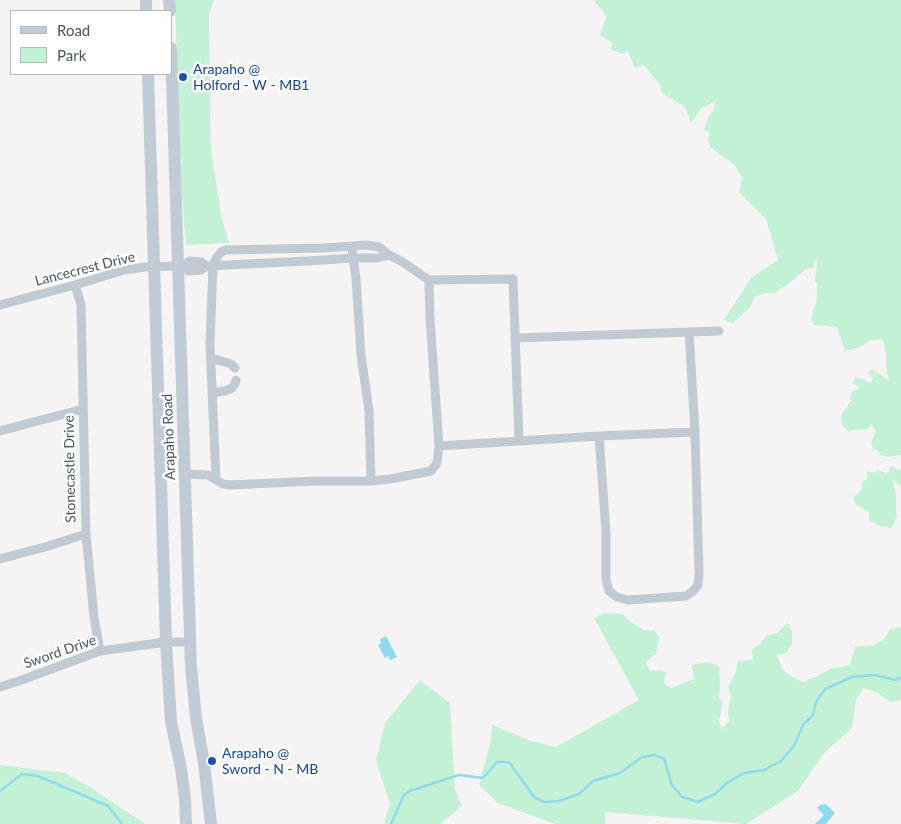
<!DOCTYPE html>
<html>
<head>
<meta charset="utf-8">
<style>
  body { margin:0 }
  #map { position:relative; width:901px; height:824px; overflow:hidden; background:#f5f3f3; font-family:Lato,sans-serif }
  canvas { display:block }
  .legend { position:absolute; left:10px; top:10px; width:162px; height:65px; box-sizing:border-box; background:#fff; border:1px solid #b7bbc0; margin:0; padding:6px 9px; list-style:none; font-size:15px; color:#4a5661 }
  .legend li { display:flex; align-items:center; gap:10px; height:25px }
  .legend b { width:25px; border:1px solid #b7bbc0 }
</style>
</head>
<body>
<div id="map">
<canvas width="901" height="824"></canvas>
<ul class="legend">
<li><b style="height:6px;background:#c1cbd6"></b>Road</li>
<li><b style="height:14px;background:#c3f1d5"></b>Park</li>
</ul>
</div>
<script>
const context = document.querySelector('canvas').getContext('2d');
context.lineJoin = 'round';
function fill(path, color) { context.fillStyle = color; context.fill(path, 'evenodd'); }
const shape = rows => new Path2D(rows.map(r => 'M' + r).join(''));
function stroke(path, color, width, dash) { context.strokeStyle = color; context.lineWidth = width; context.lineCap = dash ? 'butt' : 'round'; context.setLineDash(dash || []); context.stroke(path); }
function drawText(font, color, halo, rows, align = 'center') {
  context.font = font + ' Lato,sans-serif'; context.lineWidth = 5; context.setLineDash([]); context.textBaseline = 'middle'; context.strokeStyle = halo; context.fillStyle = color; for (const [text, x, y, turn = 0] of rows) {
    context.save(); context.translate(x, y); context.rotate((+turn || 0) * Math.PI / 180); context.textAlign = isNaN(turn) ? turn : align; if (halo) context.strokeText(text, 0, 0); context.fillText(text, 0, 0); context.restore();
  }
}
fill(shape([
  [175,0,214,0,209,15,211,149,221,215,229,243,186,245,180,168,182,164,182,160,180,156],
  [594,0,901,0,901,455,888,457,881,455,877,450,873,449,871,443,876,431,873,428,872,423,868,429,852,430,849,432,842,425,841,417,844,411,851,401,850,395,853,391,858,389,859,387,852,382,856,377,865,380,868,383,871,382,873,378,868,372,872,369,889,381,886,367,886,354,883,339,870,340,860,347,845,351,837,327,814,325,811,319,817,299,817,284,815,280,817,264,816,258,813,268,807,268,786,286,779,289,775,293,768,293,755,296,750,307,733,323,724,320,751,278,778,260,766,219,739,192,742,178,735,165,710,147,708,138,710,132,704,130,709,115,714,109,715,101,700,109,696,116,691,123,685,107,662,93,660,85,644,65,635,68,628,51,622,54,610,49,613,43,600,35,606,17,602,9,597,5],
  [890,467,894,467,897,470,901,469,901,485,900,485,892,479,894,486,896,495,896,512,897,516,892,527,889,528,885,526,882,527,874,522,869,522,869,512,865,510,854,503,854,496,857,495,862,489,862,482,867,479,867,471,873,473,878,470,885,473,889,472],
  [604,613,623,614,631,622,644,630,655,631,659,638,656,654,652,656,646,662,650,671,660,670,666,673,664,683,671,688,694,679,692,665,707,662,719,666,720,683,719,698,723,703,719,721,722,729,729,721,728,711,731,695,728,687,735,674,738,661,753,660,752,649,759,645,766,636,777,633,788,622,792,632,792,644,786,653,777,655,783,670,792,677,803,682,818,676,832,668,844,667,850,664,855,647,874,645,886,637,890,629,901,627,901,699,892,703,878,693,864,688,856,699,852,728,824,753,798,791,746,824,605,812,605,824,555,824,498,803,479,785,491,740,492,725,531,741,556,747,639,700,594,618],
  [420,680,450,703,455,790,462,806,440,824,384,824,390,804,376,760,385,723],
  [0,765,65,773,88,786,145,824,0,824]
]), '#c3f1d5');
fill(shape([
  [386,636,397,657,390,660,388,656,385,658,378,645,381,643,380,639],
  [826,804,835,813,826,824,815,824,824,815,817,808,820,805]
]), '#90daee');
stroke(shape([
  [0,791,22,774,38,776,108,806,122,824],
  [391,824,404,795,410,791,459,775,483,778,497,762,509,762,534,797,544,802,559,801,579,794,593,781,620,773,642,757,655,755,664,759,672,785,682,797,698,802,715,794,727,783,744,773,764,770,781,761,794,746,803,725,813,715,816,702,825,689,852,677,875,675,896,680,901,677]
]), '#90daee', 2.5);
stroke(shape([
  [207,266,201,262,190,261,183,266,189,271,201,270,207,266,307,261,353,258,377,258,389,255],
  [429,280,513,279,519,441],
  [75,285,81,305,86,534,94,617,100,651],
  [0,305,75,285,124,270,145,267,177,266],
  [689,332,695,432],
  [515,338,719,331],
  [211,358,231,364,235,368],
  [212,393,225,391,232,388,235,384,236,380],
  [0,431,83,409],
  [439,446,599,436,606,532,606,580,609,591,617,597,628,600,686,596,692,592,698,585,699,573,695,432,599,436],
  [185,474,208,475,223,484,230,485,316,481,371,481,369,411,361,355,356,278,353,258,352,246],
  [216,479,210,344,213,265,217,257,221,252,226,250,323,248,367,245,379,247,389,255,401,261,429,280,430,319,439,446,437,463,431,471,390,479,371,481],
  [0,559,45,547,86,534],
  [0,687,19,681,100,651,166,642,190,642]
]), '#c1cad2', 9);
stroke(shape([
  [146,0,146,11],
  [169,0,170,11],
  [171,48,191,667,196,718,204,763,211,824],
  [148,74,166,642,171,722,181,768,185,799,186,824]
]), '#c1cbd6', 12);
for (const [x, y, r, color] of [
  [183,77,5,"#1a4fb4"],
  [212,761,5,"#1a4fb4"]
]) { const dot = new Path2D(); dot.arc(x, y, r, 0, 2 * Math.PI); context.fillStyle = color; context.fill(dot); stroke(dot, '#fff', 2); }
drawText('14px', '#164399', '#fff', [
  ["Arapaho @",193,69],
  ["Holford - W - MB1",193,85],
  ["Arapaho @",222,753],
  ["Sword - N - MB",222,769]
], 'left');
drawText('14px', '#4a5661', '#fff', [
  ["Lancecrest Drive",85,269,-14],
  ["Arapaho Road",169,437,-92],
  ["Stonecastle Drive",70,469,-91],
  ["Sword Drive",60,652,-19]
]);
</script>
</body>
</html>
